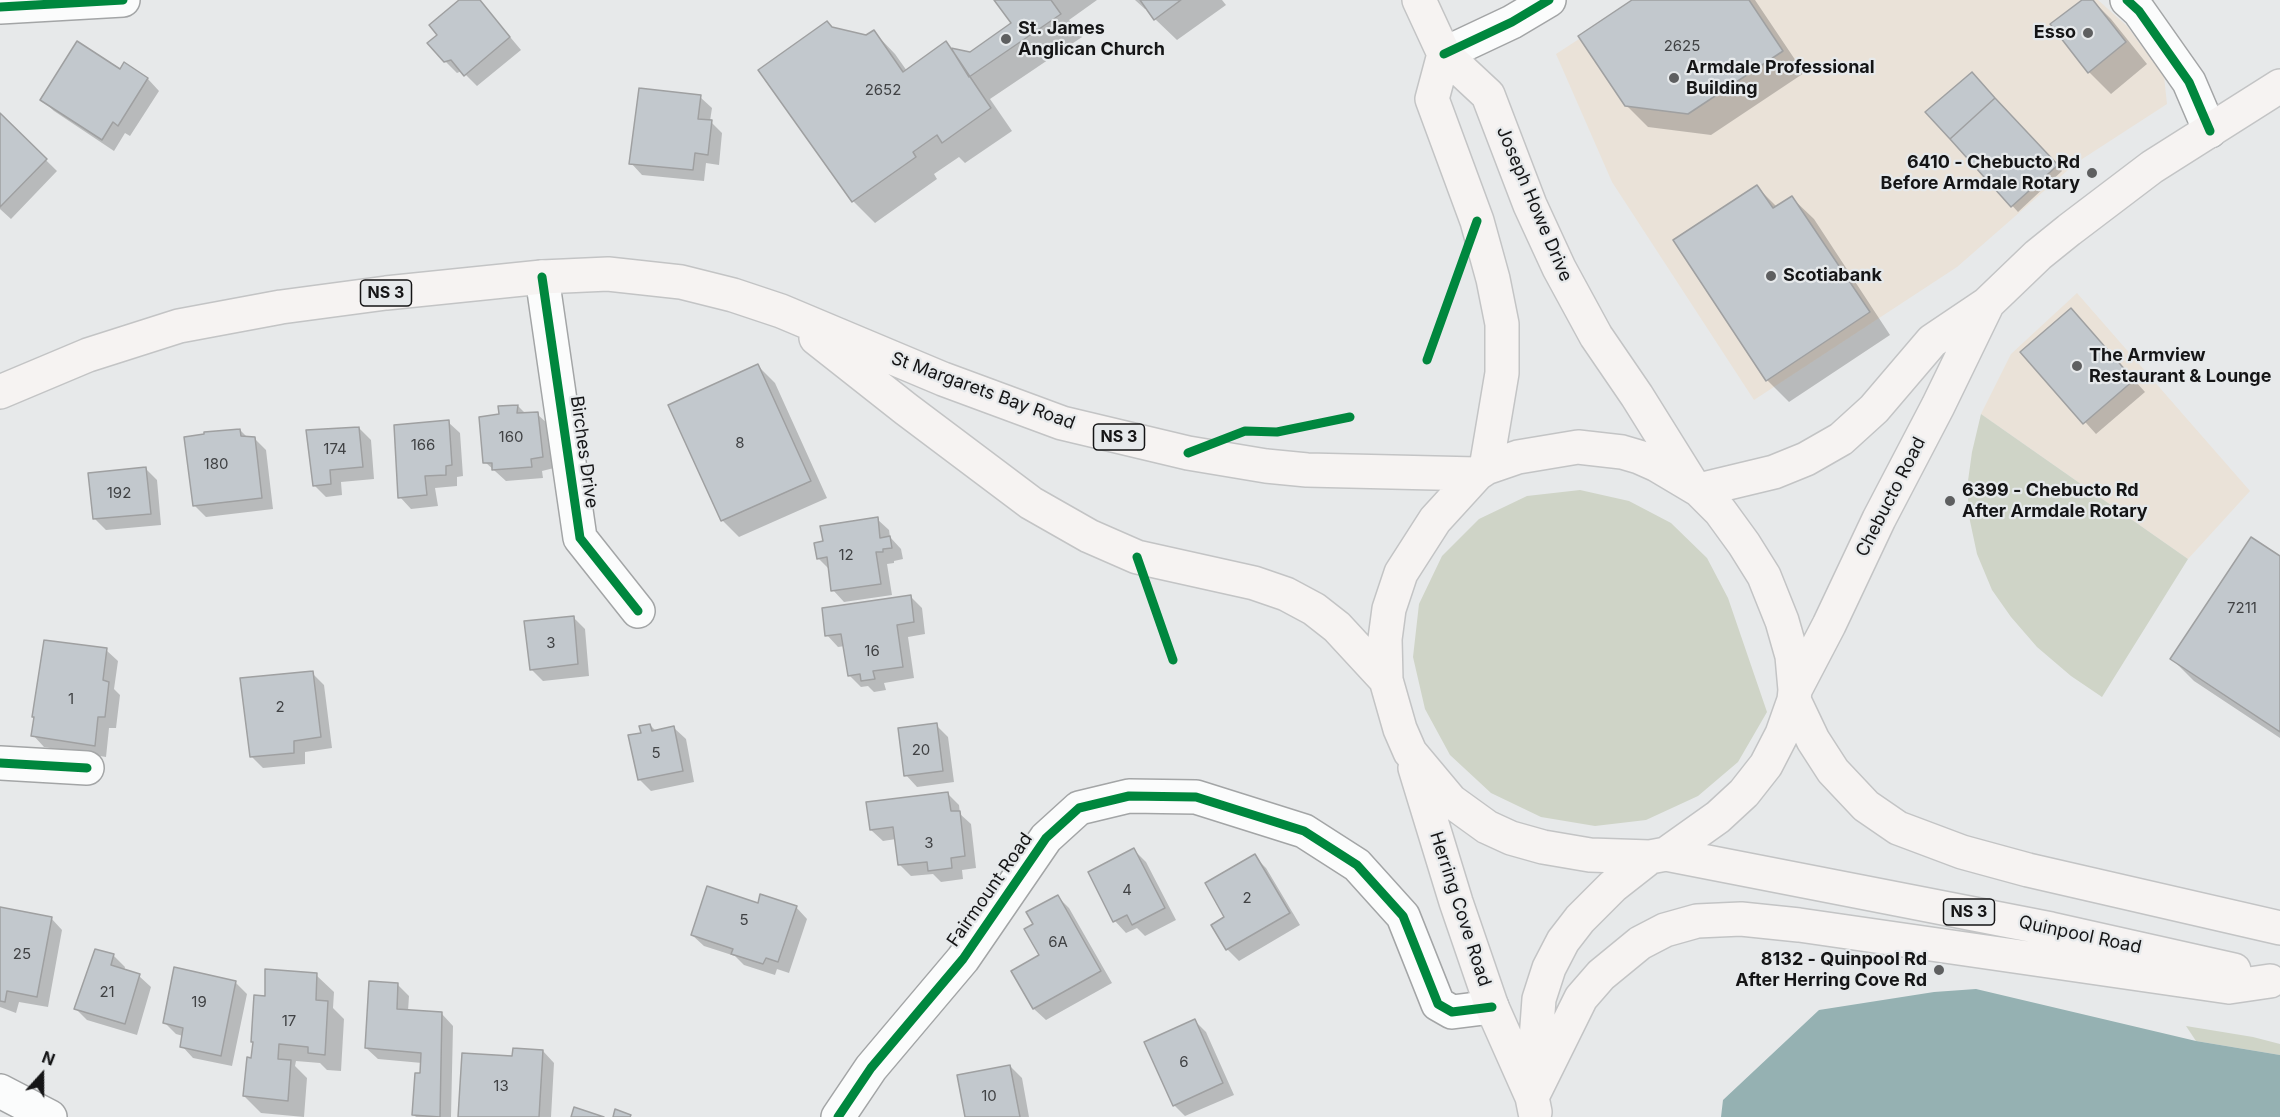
<!DOCTYPE html>
<html>
<head>
<meta charset="utf-8">
<style>
  body { margin:0 }
  #map { position:relative; width:2280px; height:1117px; overflow:hidden; background:#e7e9ea; font-family:Inter,sans-serif }
  canvas { display:block }
  .north { position:absolute; left:12px; top:1045px; width:60px; height:60px; -webkit-text-stroke:4px #e6e9eb; paint-order:stroke; rotate:21deg; font-size:16px; font-weight:700; line-height:24px; text-align:center; color:#151516 }
  .north::after { content:''; display:block; margin:auto; width:21px; height:27px; background:#151516; clip-path:polygon(50% 0,100% 100%,50% 72%,0 100%) }
</style>
</head>
<body>
<div id="map">
<canvas width="2280" height="1117"></canvas>
<div class="north">N</div>
</div>
<script>
const context = document.querySelector('canvas').getContext('2d');
context.lineJoin = 'round';
function fill(path, color) { context.fillStyle = color; context.fill(path, 'evenodd'); }
const shape = rows => new Path2D(rows.map(r => 'M' + r).join(''));
function stroke(path, color, width, dash) { context.strokeStyle = color; context.lineWidth = width; context.lineCap = dash ? 'butt' : 'round'; context.setLineDash(dash || []); context.stroke(path); }
function drawText(font, color, halo, rows, align = 'center') {
  context.font = font + ' Inter,sans-serif'; context.lineWidth = 4.5; context.setLineDash([]); context.textBaseline = 'middle'; context.strokeStyle = halo; context.fillStyle = color; for (const [text, x, y, turn = 0] of rows) {
    context.save(); context.translate(x, y); context.rotate((+turn || 0) * Math.PI / 180); context.textAlign = isNaN(turn) ? turn : align; if (halo) context.strokeText(text, 0, 0); context.fillText(text, 0, 0); context.restore();
  }
}
fill(shape([
  [1639,0,2098,0,2127,26,2164,76,2167,104,2076,163,1957,267,1754,400,1612,182,1556,54],
  [2077,293,2250,491,2188,559,1981,414,2011,354]
]), '#eae2d8');
fill(shape([
  [1981,414,2188,559,2102,697,2071,676,2037,647,2011,617,1992,590,1977,554,1970,521,1967,488,1972,452],
  [1580,490,1629,501,1671,523,1707,558,1728,598,1767,712,1738,762,1698,796,1646,820,1595,826,1541,817,1491,793,1450,755,1425,709,1413,657,1419,604,1442,556,1479,519,1527,496],
  [2186,1026,2253,1037,2280,1044,2280,1055,2196,1041]
]), '#cfd4c7');
fill(shape([
  [1976,989,2196,1041,2280,1055,2280,1117,1721,1117,1723,1100,1819,1010,1934,992]
]), '#95b1b2');
fill(shape([
  [462,0,479,0,521,50,477,86,462,71,457,73,445,61,439,35],
  [996,0,1097,0,1069,20,1082,37,990,99,1012,131,965,163,959,157,934,174,937,179,875,223,853,201,833,29,867,36,874,32,895,54,907,71,946,43,953,50,970,54,1013,24],
  [1135,0,1222,0,1226,5,1177,40,1155,19,1147,8,1145,9],
  [1635,0,1755,0,1804,73,1711,135,1648,127,1626,105],
  [2085,0,2092,0,2111,19,2147,64,2111,94,2089,72,2053,24],
  [125,65,148,79,159,91,130,136,125,133,114,151,54,111,42,100,121,71],
  [700,97,712,108,710,121,722,133,719,165,706,163,704,181,642,175,631,163],
  [1996,99,2062,171,2018,212,1952,139],
  [0,115,57,171,11,219,0,209],
  [1757,187,1777,207,1792,198,1814,219,1890,335,1789,402,1767,380],
  [2082,322,2145,392,2096,434,2022,352],
  [758,366,775,383,827,498,739,537,722,520],
  [518,406,526,414,537,414,549,425,554,468,542,471,543,478,506,481,485,462],
  [448,422,460,433,463,476,457,477,457,486,435,488,438,506,411,509,400,497],
  [359,428,371,440,374,479,341,482,342,495,326,497,314,485],
  [240,430,248,438,254,438,266,450,273,509,206,517,195,506],
  [145,468,157,480,161,525,106,530,94,518],
  [877,519,889,530,890,537,901,549,903,559,894,561,894,563,887,564,892,595,844,602,833,590,830,570,818,558],
  [2280,558,2280,738,2194,681,2172,659],
  [910,596,922,608,925,634,908,637,914,678,884,683,886,690,874,692,868,686,861,687,849,675,845,646,838,647,827,635],
  [573,617,585,629,589,676,543,681,531,669],
  [106,650,118,661,114,689,120,695,116,728,109,728,106,757,44,747,33,735],
  [312,673,324,685,332,748,305,752,305,764,263,768,251,756],
  [650,725,656,731,674,728,686,739,694,782,651,791,639,779,643,734],
  [936,725,948,737,954,782,917,787,906,775],
  [948,794,959,805,960,814,971,824,976,868,962,870,963,879,941,882,933,874,911,876,899,864,896,839,883,841,871,830],
  [1134,850,1146,862,1176,920,1145,936,1137,928,1126,933,1115,921,1090,873],
  [1254,856,1266,868,1300,925,1239,961,1227,949,1213,925,1226,918],
  [1057,896,1069,908,1112,983,1046,1020,1034,1009,1013,972,1041,956,1035,924],
  [759,905,796,907,807,919,789,973,777,969,775,975,744,965,735,956,704,946,692,935],
  [0,908,51,918,62,930,48,1007,19,1002,16,1013,0,1007],
  [113,955,125,967,124,971,139,976,151,987,137,1035,87,1020,76,1009],
  [316,975,334,992,333,1008,344,1019,341,1071,327,1070,320,1063,296,1061,295,1066,307,1078,304,1117,261,1113,244,1096,266,997],
  [235,982,247,994,232,1066,193,1058,182,1046,183,1036,176,1034,164,1022],
  [397,984,409,996,408,1011,442,1014,453,1026,451,1117,416,1117,414,1115,422,1063,378,1059,366,1048],
  [1195,1021,1206,1032,1234,1095,1185,1116,1174,1105],
  [543,1051,554,1063,551,1117,460,1117,514,1057],
  [1010,1066,1022,1078,1029,1117,966,1117]
]), '#0003');
const building = shape([
  [459,0,480,0,510,37,464,76,451,60,444,62,427,43,437,35,429,25,459,0],
  [994,0,1051,0,1061,14,969,77,951,48,970,52,1011,23,994,0],
  [1140,0,1181,0,1154,20,1140,0],
  [1632,0,1749,0,1783,51,1688,114,1625,106,1578,36,1632,0],
  [2082,0,2093,0,2126,42,2088,73,2050,24,2082,0],
  [827,21,832,27,866,35,874,30,903,72,946,41,991,108,942,143,937,135,913,152,916,157,852,202,758,70,827,21],
  [77,41,120,69,124,62,148,78,118,126,113,122,102,140,40,100,77,41],
  [1972,72,1995,98,1950,139,1925,112,1972,72],
  [639,88,701,95,698,119,712,120,708,155,695,153,693,170,629,164,639,88],
  [1995,98,2058,165,2011,207,1950,139,1995,98],
  [0,113,47,159,0,207,0,113],
  [1757,185,1773,208,1792,196,1870,312,1766,381,1673,240,1757,185],
  [2071,308,2134,380,2083,424,2020,352,2071,308],
  [758,364,811,481,721,521,668,405,758,364],
  [518,405,517,413,538,412,543,457,531,459,532,467,492,470,492,463,483,463,479,417,499,414,498,406,518,405],
  [449,420,452,465,446,466,446,475,425,476,427,495,398,498,394,425,449,420],
  [359,427,363,467,330,470,331,484,313,486,306,430,359,427],
  [240,429,241,436,255,437,262,498,193,506,184,437,204,434,204,432,240,429],
  [146,467,151,514,93,519,88,473,146,467],
  [878,517,880,538,890,536,892,548,883,549,883,552,876,552,881,584,831,591,827,557,817,559,814,543,823,541,820,526,878,517],
  [2251,537,2280,556,2280,732,2170,659,2251,537],
  [911,595,914,622,897,625,903,667,873,671,875,679,861,681,860,674,848,676,841,634,825,636,822,608,911,595],
  [574,616,578,664,530,670,524,621,574,616],
  [44,640,107,648,103,680,109,682,105,717,98,717,95,746,31,736,34,717,32,717,44,640],
  [313,671,321,737,294,741,294,753,250,757,240,678,313,671],
  [937,723,943,771,904,776,898,728,937,723],
  [650,724,652,731,674,726,683,771,638,780,628,735,641,733,639,726,650,724],
  [948,792,951,811,960,811,965,856,951,858,952,868,928,871,927,862,898,865,893,827,870,830,866,802,948,792],
  [1134,848,1165,908,1132,925,1127,915,1113,922,1088,872,1134,848],
  [1255,854,1290,913,1226,950,1211,925,1224,917,1205,883,1255,854],
  [707,886,758,903,760,894,797,906,778,962,766,958,763,964,731,954,733,949,691,935,707,886],
  [1058,895,1101,971,1033,1009,1011,971,1039,955,1024,929,1033,924,1026,912,1058,895],
  [0,907,52,917,37,997,7,991,5,1002,0,1001,0,907],
  [95,949,114,954,111,965,140,974,125,1024,74,1009,95,949],
  [174,967,236,981,221,1056,180,1047,183,1028,163,1023,174,967],
  [265,969,317,973,316,1000,328,1001,325,1055,308,1053,308,1047,279,1044,278,1059,291,1060,288,1101,243,1096,247,1057,251,1058,253,1042,251,1042,254,995,265,996,265,969],
  [369,981,398,983,397,1009,442,1012,440,1117,412,1115,415,1073,420,1073,421,1053,365,1048,369,981],
  [1195,1019,1223,1083,1173,1106,1144,1042,1195,1019],
  [513,1048,543,1050,539,1117,458,1117,462,1053,512,1056,513,1048],
  [1010,1065,1020,1117,965,1117,957,1075,1010,1065],
  [574,1107,604,1117,571,1117,574,1107],
  [615,1109,631,1115,630,1117,613,1117,615,1109]
]);
fill(building, '#c2c8cd');
stroke(building, '#9fa0a1', 1.5);
const minor = shape([
  [2127,0,2139,11,2189,82,2210,131],
  [0,7,123,0],
  [1444,54,1512,22,1549,0],
  [542,277,580,538,638,611],
  [0,763,87,768],
  [0,1091,50,1117],
  [838,1117,871,1068,963,959,1046,838,1079,808,1129,796,1196,797,1304,831,1357,865,1403,916,1438,1004,1452,1012,1492,1007]
]);
const major = shape([
  [1419,0,1444,54,1488,95,1530,205,1559,268,1596,336,1637,396,1690,481],
  [1444,54,1432,99,1477,221,1493,279,1502,324,1502,373,1486,468],
  [816,338,906,409,1031,503,1089,536,1137,557,1254,583,1286,594,1314,609,1337,627,1386,680],
  [0,392,88,355,179,326,281,307,386,293,542,277,608,274,681,282,733,295,781,311,943,379,1062,423,1188,453,1266,466,1307,470,1477,474],
  [1578,447,1622,452,1639,457,1657,465,1699,490,1720,511,1744,544,1764,576,1782,621,1792,656,1795,690,1794,700,1782,734,1766,765,1744,793,1718,817,1666,854,1650,857,1590,855,1543,847,1511,838,1487,827,1451,801,1410,752,1400,729,1386,680,1385,639,1389,609,1401,573,1435,520,1477,474,1486,468,1518,457,1578,447],
  [1699,490,1774,472,1806,459,1841,439,1874,409,1932,341,1987,304,2038,255,2069,230,2152,167,2280,86],
  [1795,690,1829,625,1879,519,1938,406,1987,305],
  [1794,700,1813,740,1833,771,1866,806,1898,828,1962,852,2028,870,2280,928],
  [1415,768,1456,902,1492,1007,1532,1097,1535,1112],
  [1666,854,2051,929,2234,970],
  [1533,1080,1539,999,1549,968,1563,941,1580,919,1613,886,1650,857],
  [1532,1097,1581,998,1601,975,1640,943,1665,930,1697,921,1741,919,1799,925,2229,987,2270,981]
]);
stroke(minor, '#a3a5a6', 36);
stroke(major, '#c3c4c5', 36);
stroke(minor, '#fbfcfc', 33);
stroke(major, '#f6f3f2', 33);
stroke(shape([
  [2127,0,2139,11,2189,82,2210,131],
  [0,7,123,0],
  [1444,54,1512,22,1549,0],
  [542,277,580,538,638,611],
  [1427,360,1477,221],
  [1188,453,1245,431,1277,432,1350,417],
  [1137,557,1173,660],
  [0,763,87,768],
  [838,1117,871,1068,963,959,1046,838,1079,808,1129,796,1196,797,1304,831,1357,865,1403,916,1438,1004,1452,1012,1492,1007]
]), '#00873e', 9);
for (const [x, y, r, color] of [
  [2088,33,6,"#5e5f60"],
  [1006,39,6,"#5e5f60"],
  [1674,78,6,"#5e5f60"],
  [2092,173,6,"#5e5f60"],
  [1771,276,6,"#5e5f60"],
  [2077,366,6,"#5e5f60"],
  [1950,501,6,"#5e5f60"],
  [1939,970,6,"#5e5f60"]
]) { const dot = new Path2D(); dot.arc(x, y, r, 0, 2 * Math.PI); context.fillStyle = color; context.fill(dot); stroke(dot, '#e6e9eb', 2); }
drawText('15px', '#404244', null, [
  ["2625",1682,46],
  ["2652",883,90],
  ["160",511,437],
  ["8",740,443],
  ["166",423,445],
  ["174",335,449],
  ["180",216,464],
  ["192",119,493],
  ["12",846,555],
  ["7211",2242,608],
  ["3",551,643],
  ["16",872,651],
  ["1",71,699],
  ["2",280,707],
  ["20",921,750],
  ["5",656,753],
  ["3",929,843],
  ["4",1127,890],
  ["2",1247,898],
  ["5",744,920],
  ["6A",1058,942],
  ["25",22,954],
  ["21",107,992],
  ["19",199,1002],
  ["17",289,1021],
  ["6",1184,1062],
  ["13",501,1086],
  ["10",989,1096]
]);
for (const [x, y, w] of [
  [386,293,51],
  [1119,437,51],
  [1969,912,51]
]) { const box = new Path2D(); box.roundRect(x - w / 2, y - 13, w, 26, 4.5); context.fillStyle = '#e6e9eb'; context.fill(box); stroke(box, '#151516', 1.5); }
drawText('bold 16px', '#151516', null, [
  ["NS 3",386,293],
  ["NS 3",1119,437],
  ["NS 3",1969,912]
]);
drawText('bold 18px', '#151516', '#e6e9eb', [
  ["St. James",1018,29],
  ["Anglican Church",1018,50],
  ["Esso",2076,33,"right"],
  ["Armdale Professional",1686,68],
  ["Building",1686,89],
  ["6410 - Chebucto Rd",2080,163,"right"],
  ["Before Armdale Rotary",2080,184,"right"],
  ["Scotiabank",1783,276],
  ["The Armview",2089,356],
  ["Restaurant & Lounge",2089,377],
  ["6399 - Chebucto Rd",1962,491],
  ["After Armdale Rotary",1962,512],
  ["8132 - Quinpool Rd",1927,960,"right"],
  ["After Herring Cove Rd",1927,981,"right"]
], 'left');
drawText('18px', '#151516', '#e6e9eb', [
  ["Joseph Howe Drive",1534,204,67],
  ["St Margarets Bay Road",983,391,20],
  ["Birches Drive",584,452,82],
  ["Chebucto Road",1891,497,-63],
  ["Fairmount Road",990,890,-55],
  ["Herring Cove Road",1460,909,72],
  ["Quinpool Road",2080,935,12]
]);
</script>
</body>
</html>
